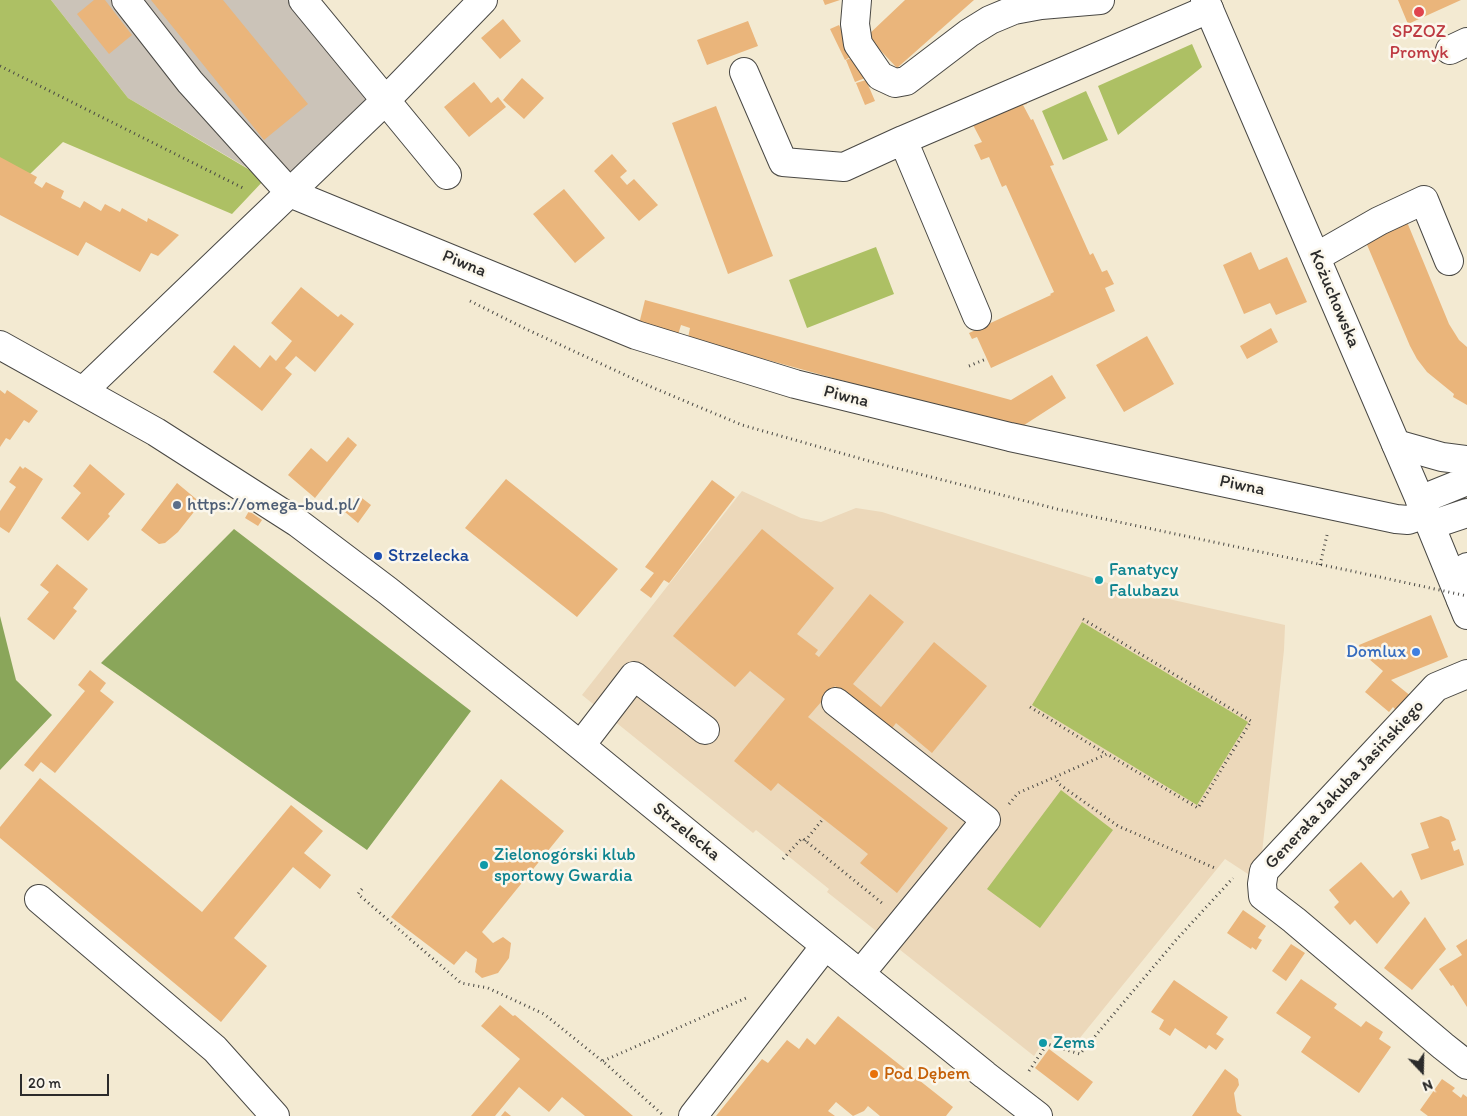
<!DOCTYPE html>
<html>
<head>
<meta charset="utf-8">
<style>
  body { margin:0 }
  #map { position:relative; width:1467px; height:1116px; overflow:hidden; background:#f3ead2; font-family:Itim,sans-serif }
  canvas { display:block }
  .north { position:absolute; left:1397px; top:1046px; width:50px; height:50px; -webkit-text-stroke:4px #fbf7ec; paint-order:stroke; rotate:159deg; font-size:14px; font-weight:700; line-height:20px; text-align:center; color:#2b2b2b }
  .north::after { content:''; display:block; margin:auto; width:18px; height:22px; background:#2b2b2b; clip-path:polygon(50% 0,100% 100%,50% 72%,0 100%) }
  .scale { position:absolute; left:20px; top:1074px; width:89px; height:22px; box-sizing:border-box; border:2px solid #2b2b2b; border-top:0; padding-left:6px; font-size:15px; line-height:18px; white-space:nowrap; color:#2b2b2b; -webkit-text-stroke:4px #fbf7ec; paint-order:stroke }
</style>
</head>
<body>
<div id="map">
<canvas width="1467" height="1116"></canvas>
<div class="north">N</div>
<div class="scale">20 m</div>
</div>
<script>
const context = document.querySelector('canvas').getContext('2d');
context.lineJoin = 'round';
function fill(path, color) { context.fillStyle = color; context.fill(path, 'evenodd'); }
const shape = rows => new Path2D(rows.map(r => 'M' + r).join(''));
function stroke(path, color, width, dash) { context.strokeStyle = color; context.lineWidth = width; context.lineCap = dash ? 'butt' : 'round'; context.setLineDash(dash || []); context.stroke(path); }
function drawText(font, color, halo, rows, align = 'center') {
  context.font = font + ' Itim,sans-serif'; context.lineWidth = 5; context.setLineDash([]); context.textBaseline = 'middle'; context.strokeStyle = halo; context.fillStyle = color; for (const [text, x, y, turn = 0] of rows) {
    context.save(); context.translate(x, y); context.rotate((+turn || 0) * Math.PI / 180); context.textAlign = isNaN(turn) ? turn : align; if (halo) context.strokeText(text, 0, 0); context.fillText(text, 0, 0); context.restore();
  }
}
fill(shape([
  [742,491,801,518,821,522,856,508,882,512,1133,591,1285,625,1284,650,1261,862,1251,876,1225,859,1079,1039,1045,1039,1034,1056,827,892,829,889,756,830,753,833,582,695]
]), '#ecd8ba');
fill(shape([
  [51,0,303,0,385,101,290,193,128,98]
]), '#cbc3b8');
fill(shape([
  [0,0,51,0,128,98,265,179,232,214,63,142,0,203],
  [1192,44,1202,67,1118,135,1098,86],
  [1086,91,1108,140,1063,160,1042,111],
  [876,247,894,294,807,328,789,280],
  [1082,622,1248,722,1197,805,1032,705],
  [1061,790,1113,830,1040,928,987,889]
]), '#adc064');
fill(shape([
  [234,529,471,711,367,850,101,663],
  [0,616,16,680,52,715,0,770]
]), '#8aa65a');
fill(shape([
  [94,0,105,0,132,35,109,54,77,14],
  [151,0,223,0,308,104,264,140],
  [823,0,840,0,825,5],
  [905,0,974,0,897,68,867,36],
  [1398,0,1461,0,1408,24],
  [503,19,521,41,500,59,481,38],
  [748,21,758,46,707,65,697,40],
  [839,25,854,55,845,60,830,29],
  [856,56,865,78,855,82,846,60],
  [522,78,544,98,524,119,503,100],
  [866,80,875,101,865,105,856,83],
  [474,82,491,103,498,97,506,107,469,137,444,107],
  [1026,101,1027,104,1023,105,1031,120,1033,119,1054,165,1050,166,1090,255,1093,253,1102,272,1107,270,1114,284,1105,288,1115,311,991,368,977,337,972,339,969,333,1051,295,1050,294,1054,292,1006,185,1002,187,989,157,981,160,974,145,982,142,973,125],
  [716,106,773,256,728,274,672,123],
  [612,154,627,171,620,177,627,185,634,179,658,205,639,221,594,171],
  [0,157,37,177,34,183,42,188,46,182,64,191,61,198,80,208,84,201,101,211,105,204,120,212,122,208,147,222,148,218,179,235,158,256,151,253,140,272,86,242,78,256,0,215],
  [564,189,605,238,575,263,533,214],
  [1407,222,1449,324,1459,340,1467,347,1467,405,1453,397,1454,394,1427,372,1417,359,1410,346,1365,240],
  [1251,252,1259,270,1287,257,1307,302,1276,315,1270,303,1244,314,1223,265],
  [301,287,338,317,341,314,354,324,315,372,296,356,285,368,292,374,262,411,213,372,234,345,260,368,270,355,276,361,292,341,271,323],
  [645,300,1011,400,1052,375,1066,398,1018,429,688,338,690,328,681,325,678,335,639,324],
  [1271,328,1278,342,1247,359,1240,346],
  [1147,336,1174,384,1124,412,1096,365],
  [0,390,5,394,7,390,38,411,29,423,24,420,10,440,6,438,0,447],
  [348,437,357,445,315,498,288,475,311,448,327,462],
  [90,464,125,494,108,514,110,516,88,541,61,518,81,493,73,486],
  [20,466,23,469,25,467,43,479,9,533,0,527,0,511,16,487,9,482],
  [506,479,618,569,577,617,465,528],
  [712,480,735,497,669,583,664,580,651,598,640,590,654,573,645,567],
  [177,483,201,503,178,532,165,543,159,544,141,530],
  [358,495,371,505,358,523,345,512],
  [249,511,262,520,258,526,245,518],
  [762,529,834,588,797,634,818,650,815,654,819,657,870,594,904,622,853,684,881,707,934,642,987,686,932,753,896,723,890,731,835,686,808,717,948,828,897,893,860,863,868,854,778,783,771,791,734,761,785,699,750,671,735,687,673,636],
  [57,564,88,589,73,608,77,611,54,640,27,619,49,592,40,585],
  [1431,615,1448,657,1391,680,1412,697,1399,713,1393,707,1389,712,1365,692,1383,671,1362,653,1359,645],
  [90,670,106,683,100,691,114,702,55,773,41,762,33,772,24,765,85,691,78,685],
  [40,778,202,912,291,805,323,831,304,853,331,875,320,889,293,867,234,938,267,966,221,1022,0,838,0,827],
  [501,779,564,831,482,932,493,943,503,937,511,943,509,958,498,973,482,978,475,972,477,959,466,951,454,965,391,917],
  [1441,816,1449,820,1456,840,1451,842,1454,851,1459,849,1464,865,1421,880,1411,854,1429,848,1420,823],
  [1361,862,1393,898,1401,890,1410,903,1377,944,1355,920,1350,925,1334,907,1339,902,1329,890],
  [1243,910,1266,926,1258,938,1262,940,1256,950,1252,947,1251,949,1227,933],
  [1425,917,1446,949,1412,990,1384,968],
  [1467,939,1467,1007,1453,985,1451,986,1439,969,1462,955,1456,946],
  [1291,944,1305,953,1286,981,1272,971],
  [1301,979,1337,1004,1334,1008,1361,1027,1366,1021,1383,1032,1379,1039,1391,1047,1359,1093,1301,1052,1311,1037,1276,1013],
  [1174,980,1228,1017,1216,1034,1224,1039,1216,1050,1209,1045,1206,1049,1175,1028,1170,1036,1159,1029,1164,1020,1151,1012],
  [500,1005,513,1016,515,1015,633,1116,585,1116,562,1097,549,1112,519,1087,495,1116,471,1116,520,1059,481,1026],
  [838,1016,953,1107,946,1116,880,1116,868,1106,864,1111,853,1116,836,1102,828,1111,835,1116,716,1116,762,1059,768,1063,787,1040,799,1049,807,1038,815,1045],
  [1049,1049,1093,1082,1078,1101,1035,1068],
  [1225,1069,1238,1079,1239,1085,1234,1093,1237,1112,1242,1116,1192,1116],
  [1442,1079,1455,1088,1452,1091,1461,1098,1463,1094,1467,1097,1467,1116,1428,1116,1420,1110],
  [505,1111,511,1116,501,1116]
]), '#eab57b');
const minor = shape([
  [126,0,190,82,290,193,636,335,795,384,1010,437,1396,519,1408,520,1426,514],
  [303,0,447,175],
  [857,0,855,24,858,44,880,76,895,83,906,81,969,33,990,20,1014,10,1041,5,1100,0],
  [1450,50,1467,42],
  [744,72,783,162,844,167,903,140],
  [1316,257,1379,221,1424,200,1449,261],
  [977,316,903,140,1209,9],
  [0,345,156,432,298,523,388,591,548,719,790,917,985,1075,1038,1116],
  [83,391,385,101,483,0],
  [1396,444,1442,457,1467,460],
  [1420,500,1467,481],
  [1431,525,1467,513],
  [1461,600,1467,567],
  [1467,674,1436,687,1264,871,1262,884,1263,896,1294,920,1443,1046,1467,1065],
  [836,702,986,820,860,974],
  [581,745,634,676,705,730],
  [39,899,215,1049,275,1116],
  [693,1116,825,946]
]);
const major = shape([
  [1205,0,1420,500,1467,615]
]);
stroke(minor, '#494844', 30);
stroke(major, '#494844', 30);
stroke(shape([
  [0,66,245,189],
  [470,301,526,329,649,386,742,425,876,463,1057,509,1375,576],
  [969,366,986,359],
  [1320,565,1327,535],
  [1083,619,1251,721,1198,808,1107,754,1055,777,1059,784,1118,826,1217,869],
  [1030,707,1106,754],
  [1009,804,1018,793,1055,777],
  [805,841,823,819],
  [783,859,802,838,882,903],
  [362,889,358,894,461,983,488,988,544,1014,606,1064,664,1116],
  [603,1061,746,998],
  [1029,1071,1047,1044,1080,1054,1177,939,1233,878]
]), '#494844', 3, [1, 4]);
stroke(minor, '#fff', 28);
stroke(major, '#fff', 28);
stroke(shape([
  [1375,576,1467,596]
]), '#494844', 3, [1, 4]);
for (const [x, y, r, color] of [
  [1419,12,6,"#e0444e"],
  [177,505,5,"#5c6f8a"],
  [378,556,5,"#1a4fb4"],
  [1099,580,5,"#0f9aa8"],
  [1416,652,5,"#3f7fe0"],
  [484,865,5,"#0f9aa8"],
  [1043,1043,5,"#0f9aa8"],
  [874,1074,5,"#e8710a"]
]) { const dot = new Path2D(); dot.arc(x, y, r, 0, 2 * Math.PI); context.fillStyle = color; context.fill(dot); stroke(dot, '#fbf7ec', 2); }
drawText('18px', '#be3a42', '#fbf7ec', [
  ["SPZOZ",1419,32],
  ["Promyk",1419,53]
]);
drawText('18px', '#2b2b2b', '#fbf7ec', [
  ["Piwna",464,264,22],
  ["Kożuchowska",1334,299,67],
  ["Piwna",846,397,14],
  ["Piwna",1242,486,12],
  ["Generała Jakuba Jasińskiego",1345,785,-47],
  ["Strzelecka",686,832,39]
]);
drawText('18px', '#4e5e75', '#fbf7ec', [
  ["https://omega-bud.pl/",187,505]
], 'left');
drawText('18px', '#164399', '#fbf7ec', [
  ["Strzelecka",388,556]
], 'left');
drawText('18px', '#0d838f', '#fbf7ec', [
  ["Fanatycy",1109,570],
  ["Falubazu",1109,591],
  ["Zielonogórski klub",494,855],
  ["sportowy Gwardia",494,876],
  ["Zems",1053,1043]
], 'left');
drawText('18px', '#366cbe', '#fbf7ec', [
  ["Domlux",1406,652]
], 'right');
drawText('18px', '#c56008', '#fbf7ec', [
  ["Pod Dębem",884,1074]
], 'left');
</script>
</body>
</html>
